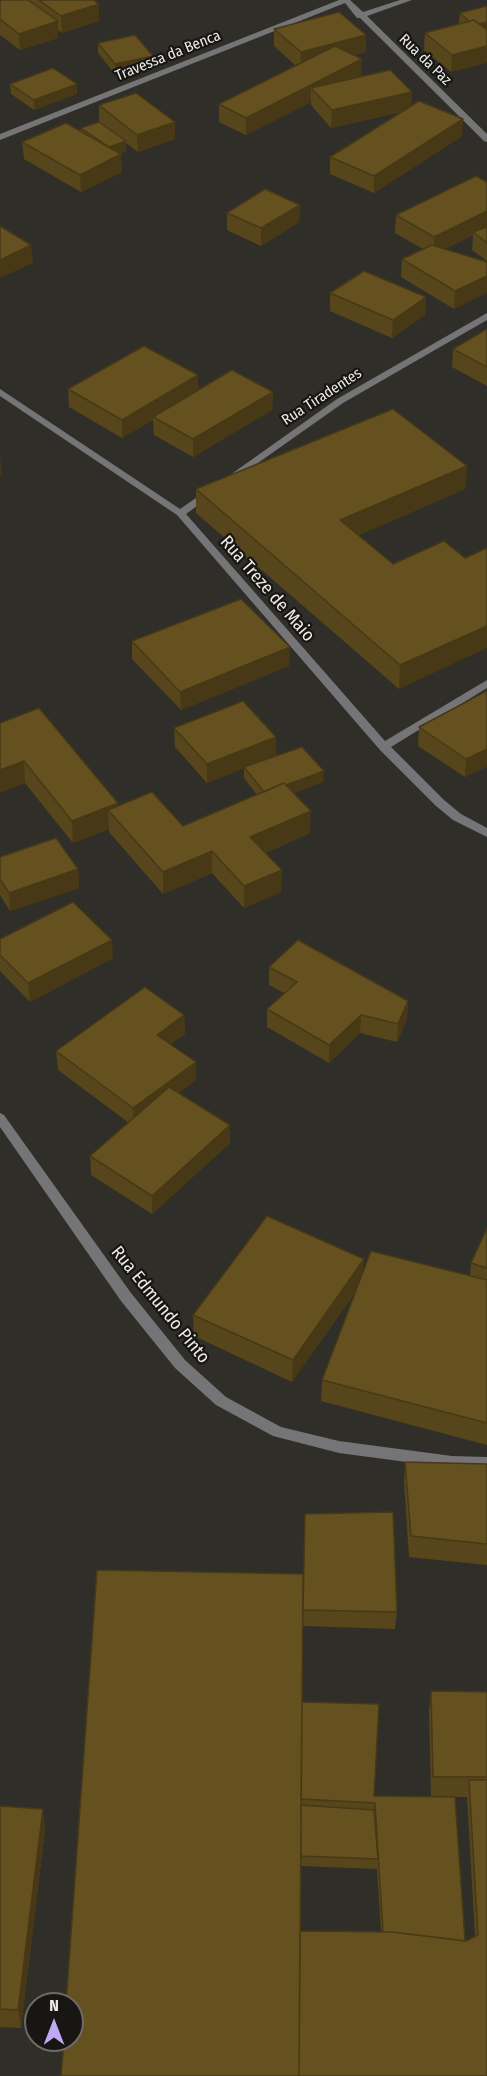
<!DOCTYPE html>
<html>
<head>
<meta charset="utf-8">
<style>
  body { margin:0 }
  #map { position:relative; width:487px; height:2076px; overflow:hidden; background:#302e28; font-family:"Fira Sans Condensed",sans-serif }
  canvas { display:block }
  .north { position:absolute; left:24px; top:1992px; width:60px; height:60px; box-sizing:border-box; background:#171613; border:2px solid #6d6b68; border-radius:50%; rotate:0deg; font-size:16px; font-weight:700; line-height:24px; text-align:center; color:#edebe8 }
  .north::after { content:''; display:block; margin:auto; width:21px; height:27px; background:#bfa9f4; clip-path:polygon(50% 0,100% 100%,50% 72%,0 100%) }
</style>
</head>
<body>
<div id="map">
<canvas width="487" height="2076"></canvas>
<div class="north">N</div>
</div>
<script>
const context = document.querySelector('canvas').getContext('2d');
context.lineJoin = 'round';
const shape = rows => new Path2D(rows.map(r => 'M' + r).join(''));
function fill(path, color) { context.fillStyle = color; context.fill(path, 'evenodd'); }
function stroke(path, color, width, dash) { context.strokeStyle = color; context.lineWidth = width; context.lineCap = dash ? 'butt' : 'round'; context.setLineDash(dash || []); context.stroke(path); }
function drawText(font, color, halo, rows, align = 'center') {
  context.font = font + ' "Fira Sans Condensed",sans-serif'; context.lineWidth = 4.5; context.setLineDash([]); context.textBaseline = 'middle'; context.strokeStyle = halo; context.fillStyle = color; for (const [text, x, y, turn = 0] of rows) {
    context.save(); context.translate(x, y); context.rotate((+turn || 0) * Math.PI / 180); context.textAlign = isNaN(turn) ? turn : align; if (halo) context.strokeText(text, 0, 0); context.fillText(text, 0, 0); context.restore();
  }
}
fill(shape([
  [339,0,350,0,363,12,400,0,412,0,367,16,487,134,487,142,484,141,360,18,357,18,345,3,0,140,0,134,339,0],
  [487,313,487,320,343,403,231,482,225,482,223,480,337,399,487,313],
  [0,389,180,509,206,491,212,491,212,495,186,514,385,741,487,680,487,688,391,747,444,800,461,814,487,828,487,837,453,820,436,806,380,750,177,515,0,396,0,389],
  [0,1113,4,1115,131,1293,185,1360,226,1397,281,1427,339,1441,452,1456,487,1457,487,1469,452,1468,339,1453,273,1436,216,1405,175,1368,121,1301,0,1127,0,1113]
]), '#757477');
fill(shape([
  [0,0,93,0,99,4,99,21,62,33,58,30,58,38,20,50,0,35],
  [487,6,451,72,424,50,425,33,460,24,459,23,460,13],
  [274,29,366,52,353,55,361,76,358,78,411,106,462,136,374,193,330,174,330,157,405,111,331,128,311,105,311,102,246,135,219,122,219,104,296,66,274,46],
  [98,43,153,66,115,74,98,53],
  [10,84,77,94,34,110,11,94],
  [99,105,175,122,175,139,138,152,126,143,126,151,120,154,122,172,81,192,24,159,22,142,81,131,81,128,99,122],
  [487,182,487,261,472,250,473,235,445,249,487,262,454,309,401,277,402,259,423,249,395,233,396,215],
  [300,205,299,222,261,246,227,230,227,213],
  [330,293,426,297,425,315,392,338,330,311],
  [487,329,487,386,452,367,453,349],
  [68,389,199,390,273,392,272,410,193,457,154,435,153,420,122,438,69,407],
  [467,466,465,489,359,535,393,564,444,541,399,689,196,513,196,489],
  [132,641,289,666,181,710,132,659],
  [487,691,465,777,418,746,419,727],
  [0,723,119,806,183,826,257,795,244,778,244,768,207,783,175,747,174,728,276,755,255,763,323,782,294,793,310,833,265,853,281,892,244,908,212,873,163,894,109,832,109,829,73,843,25,783],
  [0,857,78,869,79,888,10,911,0,895],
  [0,939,113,958,30,1002,0,971],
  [269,967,408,1001,407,1019,397,1042,360,1033,329,1063,267,1027,267,1009,284,993,269,985],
  [184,1015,185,1034,170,1044,196,1062,196,1080,178,1093,230,1143,152,1214,91,1175,90,1156,129,1123,58,1070,56,1051],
  [487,1228,487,1445,321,1401,322,1380,356,1291,292,1382,194,1336,193,1315,364,1270,470,1276,471,1263],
  [405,1462,487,1464,487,1565,409,1557,404,1483],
  [305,1514,397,1612,395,1629,303,1626],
  [431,1691,487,1692,487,2076,61,2076,302,1702,374,1796,431,1796,429,1711],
  [455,1797,467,1797,475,1936,465,1941],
  [301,1866,377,1869,381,1932,300,1947],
  [0,1806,45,1829,21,2028,0,2027]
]), '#57461c');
fill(shape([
  [99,4,99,21,62,33,61,16],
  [58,21,58,38,20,50,19,34],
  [487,22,487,32,474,25],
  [366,35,366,52,300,69,301,52],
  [487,46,487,63,451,72,452,55],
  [153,56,153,66,115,74,115,64],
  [362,59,361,76,320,97,311,88,311,102,246,135,246,118],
  [77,84,77,94,34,110,34,100],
  [412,92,411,109,331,128,332,110],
  [463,119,462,136,374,193,374,176],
  [175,122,175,139,138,152,137,135],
  [126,141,126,151,109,158,108,148],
  [121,154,122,172,81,192,80,175],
  [300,205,299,222,261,246,261,228],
  [487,211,487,228,473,232,473,235,433,255,434,237],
  [31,245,33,263,0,278,0,260],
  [487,276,487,293,454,309,455,291],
  [426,297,425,315,392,338,393,320],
  [198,375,199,393,153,417,153,420,122,438,122,420],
  [273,392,272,410,193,457,193,439],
  [0,457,2,474,0,475],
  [467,466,465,489,340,543,340,520],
  [487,626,487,648,399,689,400,665],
  [290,647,289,666,181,710,180,692],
  [276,737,276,755,207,783,207,764],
  [487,749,487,767,465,777,466,759],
  [24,761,25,783,0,793,0,770],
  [324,771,323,782,265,804,265,793],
  [118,803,119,823,108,810,109,829,73,843,72,821],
  [311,811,310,833,250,859,250,837],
  [212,851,212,873,163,894,163,872],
  [78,869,79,888,10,911,9,893],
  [282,870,281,892,244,908,244,886],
  [112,940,113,958,30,1002,28,983],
  [408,1001,407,1019,397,1042,398,1024],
  [184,1015,185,1034,158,1053,157,1035],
  [361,1015,360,1033,329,1063,329,1045],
  [196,1062,196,1080,134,1127,133,1108],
  [230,1125,230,1143,152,1214,152,1196],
  [364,1259,363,1280,292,1382,293,1360],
  [43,1809,45,1829,21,2028,18,2010]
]), '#473916');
const building = shape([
  [0,0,28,0,58,21,19,34,0,19,0,0],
  [39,0,93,0,99,4,61,16,39,0],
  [487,6,487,22,479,24,474,20,469,21,460,13,487,6],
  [339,12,366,35,301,52,274,29,339,12],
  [474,20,487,30,487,46,452,55,425,33,474,20],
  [135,35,153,56,115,64,98,43,135,35],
  [335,46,362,59,246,118,219,104,335,46],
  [53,68,77,84,34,100,10,84,53,68],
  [390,70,412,92,332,110,311,88,390,70],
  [136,93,175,122,137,135,99,105,136,93],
  [419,101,463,119,374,176,330,157,419,101],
  [99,122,126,141,109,147,81,128,99,122],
  [66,123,121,154,80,175,22,142,66,123],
  [476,176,487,182,487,211,434,237,396,215,476,176],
  [265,189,300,205,261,228,227,213,265,189],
  [0,226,31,245,0,260,0,226],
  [487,227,487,243,473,232,487,227],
  [432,245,487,262,487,276,455,291,402,259,432,245],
  [364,271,426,297,393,320,330,293,364,271],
  [487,329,487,367,453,349,487,329],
  [144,346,198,375,122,420,68,389,144,346],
  [232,370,273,392,193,439,153,417,232,370],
  [393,409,467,466,340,520,393,564,444,541,465,558,487,548,487,626,400,665,196,489,393,409],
  [241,599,290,647,180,692,132,641,241,599],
  [487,691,487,749,466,759,419,727,487,691],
  [243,701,276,737,207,764,174,728,243,701],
  [39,708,118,803,72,821,24,761,0,770,0,723,39,708],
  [302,747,324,771,286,785,284,783,264,792,244,767,302,747],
  [284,783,311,811,250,837,282,870,244,886,212,851,163,872,108,810,152,792,183,826,284,783],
  [56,838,78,869,9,893,0,879,0,857,56,838],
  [73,902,112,940,28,983,0,955,0,939,73,902],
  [298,940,408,1001,398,1024,361,1015,329,1045,267,1009,297,982,269,967,298,940],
  [145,987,184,1015,157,1035,196,1062,133,1108,56,1051,145,987],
  [169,1087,230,1125,152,1196,90,1156,169,1087],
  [267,1216,364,1259,293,1360,193,1315,267,1216],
  [487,1228,487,1268,471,1263,487,1228],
  [371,1251,487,1280,487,1423,322,1380,371,1251],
  [405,1462,487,1464,487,1544,411,1536,405,1462],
  [393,1512,397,1612,303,1610,305,1514,393,1512],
  [97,1570,303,1574,299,2076,61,2076,64,2040,72,2040,72,2004,66,2004,97,1570],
  [431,1691,487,1692,487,1777,433,1777,431,1691],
  [302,1702,379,1704,374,1796,455,1797,465,1941,392,1932,383,1932,375,1803,301,1799,302,1702],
  [469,1780,487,1780,487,2076,299,2076,300,1931,392,1932,466,1941,478,1935,469,1780],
  [301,1805,374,1810,378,1859,301,1856,301,1805],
  [0,1806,43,1809,18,2010,0,2009,0,1806]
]);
fill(building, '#655120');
stroke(building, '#473916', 1.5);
drawText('15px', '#edebe8', '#171613', [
  ["Travessa da Benca",168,56,-22],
  ["Rua da Paz",425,60,44],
  ["Rua Tiradentes",322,397,-33]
]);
drawText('18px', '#edebe8', '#171613', [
  ["Rua Treze de Maio",267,589,49],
  ["Rua Edmundo Pinto",160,1305,51]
]);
</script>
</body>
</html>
